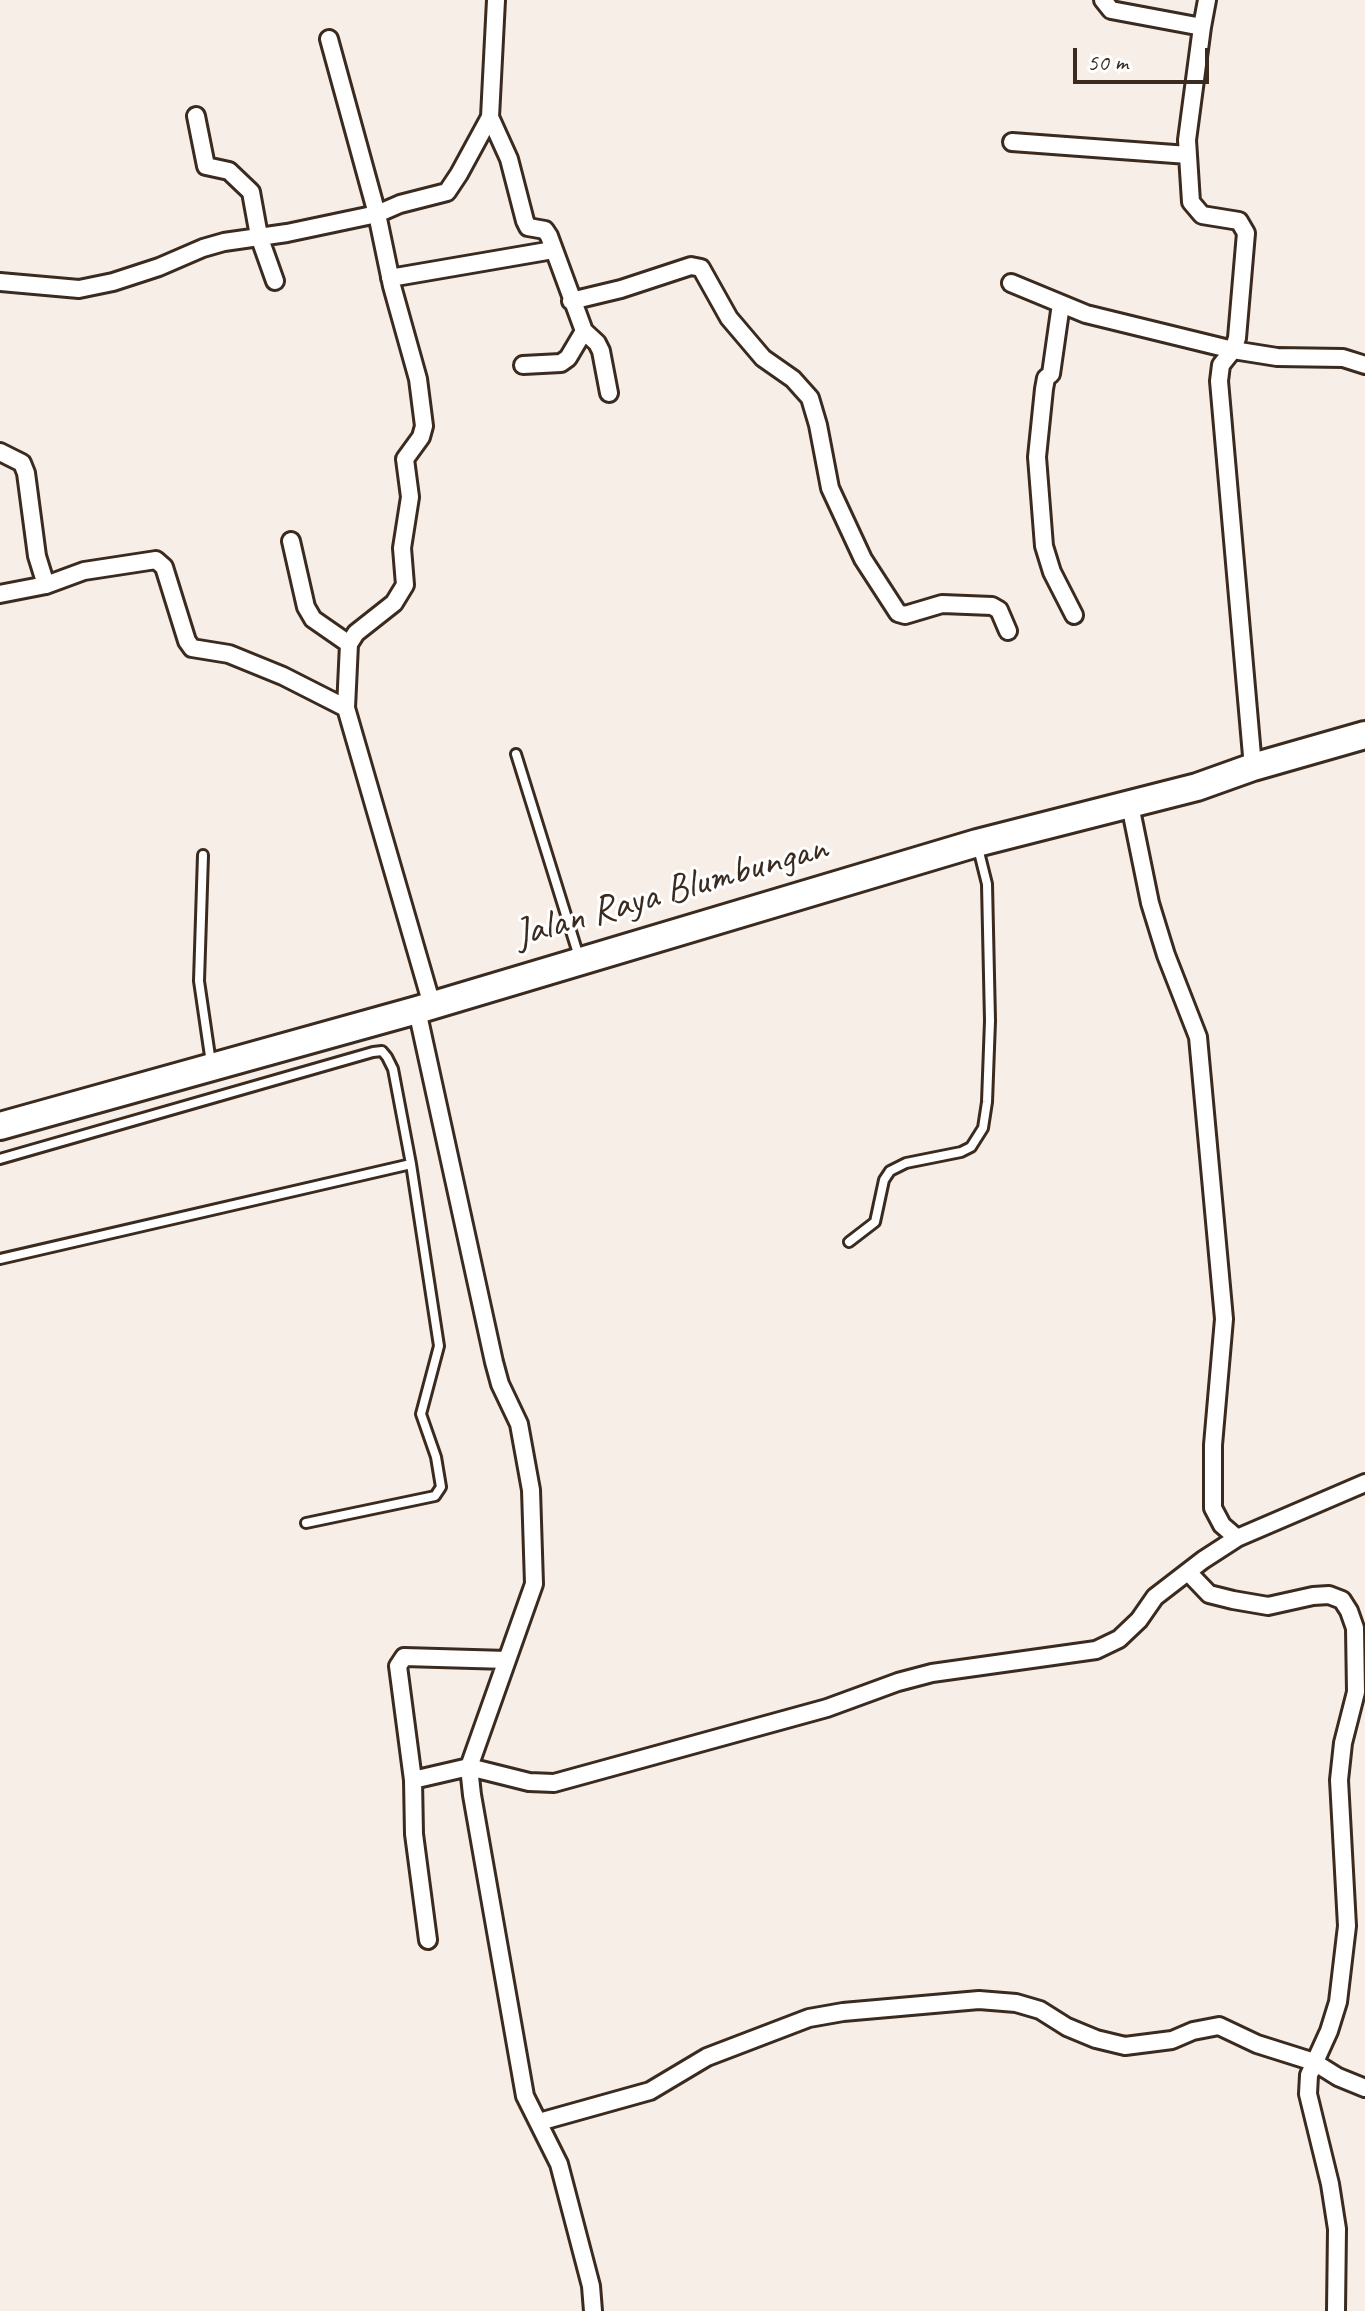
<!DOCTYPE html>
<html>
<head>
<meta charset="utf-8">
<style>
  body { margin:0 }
  #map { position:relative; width:1365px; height:2311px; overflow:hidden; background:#f7eee8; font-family:Caveat,sans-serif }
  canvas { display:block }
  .scale { position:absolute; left:1073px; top:48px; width:136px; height:36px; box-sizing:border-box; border:4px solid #3b2a1e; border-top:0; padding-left:10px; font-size:24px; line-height:28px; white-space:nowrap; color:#3b2a1e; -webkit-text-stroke:6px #fff; paint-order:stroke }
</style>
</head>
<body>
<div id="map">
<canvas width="1365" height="2311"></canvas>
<div class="scale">50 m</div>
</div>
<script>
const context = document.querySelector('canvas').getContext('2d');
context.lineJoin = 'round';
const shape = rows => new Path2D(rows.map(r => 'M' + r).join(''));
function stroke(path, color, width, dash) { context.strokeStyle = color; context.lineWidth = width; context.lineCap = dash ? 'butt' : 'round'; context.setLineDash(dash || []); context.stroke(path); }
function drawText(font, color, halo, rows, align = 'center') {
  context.font = font + ' Caveat,sans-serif'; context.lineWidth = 6; context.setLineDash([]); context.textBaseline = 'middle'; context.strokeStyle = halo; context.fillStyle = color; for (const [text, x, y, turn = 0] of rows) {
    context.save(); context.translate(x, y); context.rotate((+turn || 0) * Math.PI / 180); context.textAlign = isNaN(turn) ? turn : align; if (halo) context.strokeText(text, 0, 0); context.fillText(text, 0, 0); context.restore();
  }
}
const service = shape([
  [516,754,580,960],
  [203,855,199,981,211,1063],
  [0,1159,373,1052,382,1051,387,1057,393,1069,411,1164,439,1346,421,1414,436,1457,441,1487,435,1496,306,1523],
  [849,1242,875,1222,884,1180,890,1171,906,1163,961,1152,971,1147,983,1128,987,1102,990,1021,987,884,978,848],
  [0,1259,411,1164]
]);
const minor = shape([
  [1103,0,1111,10,1202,27,1187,140,1191,202,1202,215,1239,221,1246,233,1237,338,1233,350,1221,365,1219,381,1253,767],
  [1202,27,1207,0],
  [196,116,206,166,229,171,251,192,259,236,275,281],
  [490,117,509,159,525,221,528,227,545,230,549,236,584,331,597,343,601,351,609,393],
  [1012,142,1188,155],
  [390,278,553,250],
  [0,282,79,289,113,282,159,267,203,248,224,242,287,233,377,214,329,39],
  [1011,283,1086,314,1233,350,1277,357,1343,358,1365,365],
  [571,301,621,289,691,266,701,268,729,318,763,358,793,379,810,398,818,425,830,488,863,559,898,613,905,615,942,604,992,606,999,610,1008,631],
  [1061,304,1051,374,1046,378,1044,389,1037,457,1044,546,1052,572,1074,615],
  [523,365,561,363,568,358,584,331],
  [0,452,22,463,26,473,37,556,46,585],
  [291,541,306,607,313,619,349,644],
  [0,594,46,585,84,571,156,560,164,567,187,641,192,648,229,654,283,676,346,708],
  [1130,805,1150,903,1166,955,1198,1037,1224,1319,1213,1445,1213,1508,1222,1525,1237,1538],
  [432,1005,346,708,349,644,356,633,394,603,405,585,402,548,410,497,405,459,421,437,424,426,418,379,392,286,377,214,400,204,447,192,459,174,490,117,496,0],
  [417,1010,494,1362,500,1384,519,1424,531,1490,534,1584,469,1767,472,1795,525,2096,559,2164,591,2286,593,2311],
  [1188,1572,1209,1594,1233,1600,1268,1606,1313,1596,1329,1595,1342,1600,1349,1611,1355,1628,1356,1692,1343,1743,1339,1780,1347,1926,1338,2002,1329,2031,1309,2075,1308,2094,1330,2184,1337,2229,1336,2311],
  [413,1780,398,1666,404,1657,507,1660],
  [428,1940,414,1834,413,1780,469,1767,529,1782,554,1783,827,1708,898,1682,932,1673,1096,1650,1119,1639,1139,1620,1155,1597,1203,1560,1237,1538,1365,1483],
  [539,2122,650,2091,707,2057,809,2018,843,2012,979,2000,1016,2003,1040,2010,1067,2027,1096,2039,1125,2046,1172,2040,1193,2031,1219,2026,1257,2044,1314,2062,1338,2077,1365,2088]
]);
const primary = shape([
  [0,1126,417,1010,977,843,1197,787,1253,767,1365,735]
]);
stroke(service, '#3b2a1e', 14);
stroke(minor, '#3b2a1e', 22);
stroke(primary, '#3b2a1e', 32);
stroke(service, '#fff', 8);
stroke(minor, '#fff', 16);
stroke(primary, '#fff', 26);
drawText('40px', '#3b2a1e', '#fff', [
  ["Jalan Raya Blumbungan",671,892,-16]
]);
</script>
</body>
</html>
